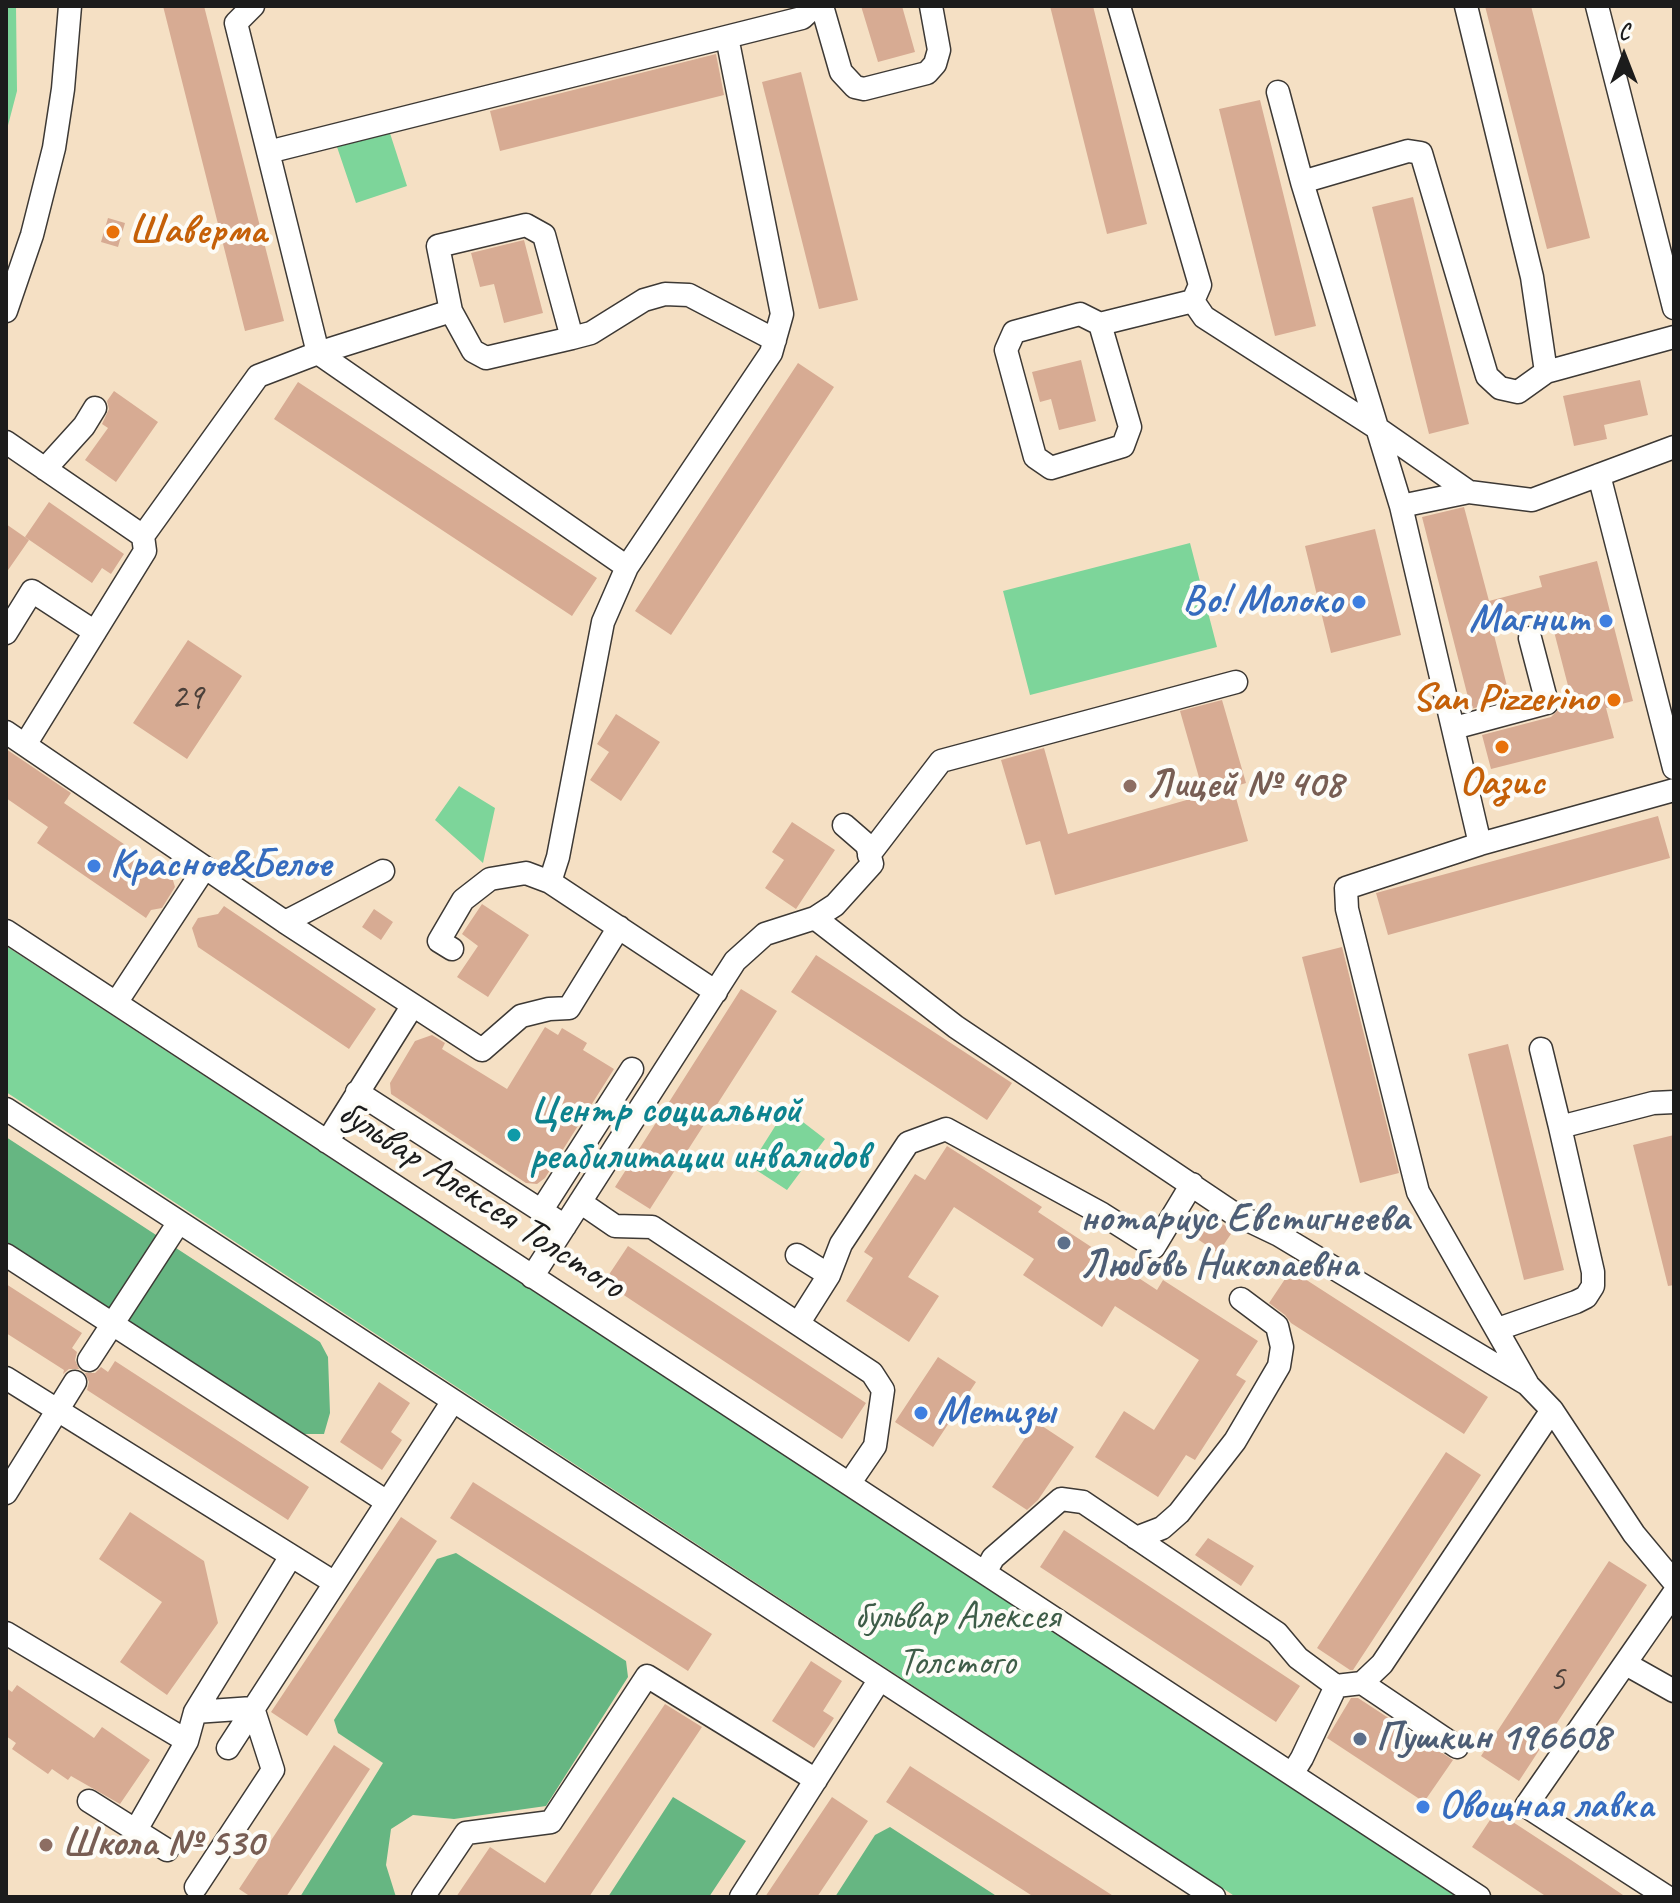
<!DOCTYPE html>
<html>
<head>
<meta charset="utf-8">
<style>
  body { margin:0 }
  #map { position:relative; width:1680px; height:1903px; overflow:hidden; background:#f5e0c4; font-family:Caveat,sans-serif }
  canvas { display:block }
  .frame { position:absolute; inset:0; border:8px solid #1c1c1c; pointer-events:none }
  .north { position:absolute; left:1584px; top:16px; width:80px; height:80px; -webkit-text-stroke:6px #fdfcf7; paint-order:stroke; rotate:0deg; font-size:22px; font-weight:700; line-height:32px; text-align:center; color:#1c1c1c }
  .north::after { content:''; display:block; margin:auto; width:28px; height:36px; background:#1c1c1c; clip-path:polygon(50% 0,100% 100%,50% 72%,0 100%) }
</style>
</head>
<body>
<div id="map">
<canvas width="1680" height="1903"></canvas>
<div class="frame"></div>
<div class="north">С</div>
</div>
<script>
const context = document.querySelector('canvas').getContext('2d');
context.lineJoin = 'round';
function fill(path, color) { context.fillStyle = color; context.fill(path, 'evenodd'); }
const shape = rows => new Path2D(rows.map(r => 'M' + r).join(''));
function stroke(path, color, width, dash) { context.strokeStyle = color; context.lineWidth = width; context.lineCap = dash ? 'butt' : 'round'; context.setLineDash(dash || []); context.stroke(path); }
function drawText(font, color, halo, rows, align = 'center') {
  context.font = font + ' Caveat,sans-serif'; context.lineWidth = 8; context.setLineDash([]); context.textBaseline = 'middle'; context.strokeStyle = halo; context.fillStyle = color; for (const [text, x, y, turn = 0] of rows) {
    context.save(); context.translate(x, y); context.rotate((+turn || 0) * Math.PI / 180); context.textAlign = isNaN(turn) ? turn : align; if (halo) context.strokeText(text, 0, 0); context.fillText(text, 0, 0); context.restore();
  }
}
fill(shape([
  [6,6,16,6,17,91,6,133],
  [388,127,407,186,356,203,336,144],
  [1190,543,1217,647,1030,695,1003,591],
  [459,786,495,808,483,863,435,820],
  [6,946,1459,1897,1236,1897,6,1092],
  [786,1109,825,1139,787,1190,750,1166]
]), '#7dd59a');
fill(shape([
  [6,1137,320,1342,328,1357,330,1413,324,1434,302,1434,6,1243],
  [456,1553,626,1661,628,1677,546,1806,454,1819,413,1815,391,1829,386,1865,396,1897,300,1897,383,1763,338,1733,334,1720,437,1559],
  [673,1797,746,1841,709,1897,608,1897],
  [890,1827,998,1897,835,1897,875,1835]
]), '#66b682');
fill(shape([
  [163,6,204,6,284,321,245,331],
  [861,6,902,6,915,52,878,62],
  [1050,6,1093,6,1147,224,1107,234],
  [1485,6,1531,6,1590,238,1547,249],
  [716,54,724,95,500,151,490,111],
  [801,72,858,300,819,309,762,82],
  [1260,100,1316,326,1275,336,1219,109],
  [1413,197,1469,424,1429,434,1372,207],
  [108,218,125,223,118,247,101,242],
  [524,240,543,313,504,323,494,284,480,287,471,253],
  [1081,360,1096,421,1059,430,1051,399,1040,402,1032,372],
  [798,363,834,387,671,635,635,611],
  [1640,380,1648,415,1604,425,1607,439,1574,446,1563,396],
  [298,382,597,578,572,616,274,419],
  [114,391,158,422,116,482,85,460,108,428,102,424,109,409,107,401],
  [49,502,124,554,111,574,102,568,92,583,25,537],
  [1464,507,1489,601,1542,587,1539,576,1597,561,1633,701,1606,708,1614,738,1491,769,1482,735,1551,717,1559,709,1573,705,1550,616,1493,631,1510,698,1471,709,1422,517],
  [6,524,29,540,6,573],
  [1375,529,1401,635,1331,653,1305,546],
  [188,640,242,676,187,759,133,723],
  [1222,700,1246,783,1233,787,1248,841,1055,895,1040,841,1026,845,1001,760,1044,748,1068,834,1204,795,1180,711],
  [616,714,660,742,621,801,590,780,609,752,597,744],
  [6,749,71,793,64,803,172,877,175,887,162,908,151,910,146,918,37,843,48,827,6,798],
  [1658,816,1670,858,1388,935,1376,893],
  [792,822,835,850,796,909,765,888,784,860,772,852],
  [482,904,529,935,488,997,457,977,478,946,462,934],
  [224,906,376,1009,349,1049,198,947,192,928,198,918,218,914],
  [374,909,393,922,381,940,362,927],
  [1342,947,1399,1173,1360,1183,1302,957],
  [816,955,1012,1083,987,1120,791,992],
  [741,989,777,1011,650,1209,615,1187],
  [545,1027,558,1035,562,1028,587,1043,583,1050,614,1069,545,1178,537,1184,526,1183,391,1094,390,1083,415,1041,432,1035,445,1043,442,1049,507,1089],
  [1508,1044,1564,1270,1524,1280,1468,1054],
  [1674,1135,1674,1285,1668,1286,1633,1145],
  [947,1146,1042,1207,1038,1212,1157,1290,1163,1280,1258,1341,1236,1375,1246,1381,1195,1460,1186,1455,1158,1497,1095,1457,1124,1411,1154,1430,1199,1360,1115,1306,1102,1327,1023,1275,1034,1259,954,1207,908,1277,939,1296,909,1342,846,1301,873,1258,864,1252,915,1174,925,1180],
  [1208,1214,1233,1231,1218,1253,1193,1236],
  [628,1246,866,1403,842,1439,604,1282],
  [1291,1270,1488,1397,1464,1434,1291,1323,1285,1315,1269,1303],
  [6,1284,82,1333,72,1348,77,1352,75,1360,79,1369,69,1369,63,1374,64,1370,6,1333],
  [938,1357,976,1382,933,1447,895,1422],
  [115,1361,309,1487,288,1520,87,1390,89,1382,85,1373,95,1373,101,1367,108,1372],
  [379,1382,410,1403,391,1432,402,1440,382,1470,340,1442],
  [1036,1422,1074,1447,1038,1500,1027,1510,992,1487],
  [1446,1452,1481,1475,1353,1670,1350,1670,1317,1648],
  [473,1482,712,1634,688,1671,450,1518],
  [130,1512,204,1561,218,1623,167,1695,120,1662,162,1602,99,1559],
  [401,1517,437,1541,307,1736,271,1712],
  [1064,1530,1300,1686,1276,1722,1040,1567],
  [1208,1538,1254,1566,1241,1586,1195,1555],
  [1609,1561,1647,1585,1519,1781,1481,1756],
  [811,1661,842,1681,823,1711,834,1718,814,1748,772,1721],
  [17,1685,94,1738,102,1727,150,1760,120,1804,71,1776,68,1780,52,1769,48,1774,12,1749,16,1743,6,1736,6,1688,12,1692],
  [1351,1698,1358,1698,1453,1760,1424,1802,1327,1738],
  [665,1704,702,1727,589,1897,456,1897,490,1847,545,1883],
  [334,1745,370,1769,286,1897,251,1897,239,1889],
  [910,1766,1115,1897,1034,1897,886,1802],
  [832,1797,868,1821,817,1897,765,1897],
  [1496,1811,1571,1860,1626,1897,1547,1897,1472,1847]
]), '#d7ab93');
const minor = shape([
  [253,6,236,23,318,353,451,311,438,246,526,225,544,235,572,338,486,358,473,351,451,311],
  [822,6,841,72,855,87,864,89,927,73,935,64,939,50,931,6],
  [1119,6,1200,285,1193,301],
  [1466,6,1532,277,1546,372],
  [1597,6,1674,308],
  [1278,92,1302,182,1401,506,1480,844],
  [268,152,802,18,815,6],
  [1302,182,1408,151,1421,153,1487,376,1500,388,1518,392,1546,372,1674,337],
  [1193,301,1204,317,1377,428,1469,492],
  [6,311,32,235,54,148,63,89,70,6],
  [1100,324,1130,427,1123,446,1051,468,1035,457,1006,350,1014,332,1080,314,1100,324,1193,301],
  [572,338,591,333,644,300,665,294,689,295,775,340],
  [6,442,143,536,258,376,318,353,627,567,771,353,782,314,727,37],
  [45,469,84,426,95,408],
  [1599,475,1674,768],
  [1401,506,1469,492,1532,500,1674,447],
  [143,536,145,551,25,745,285,922,383,871],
  [627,567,603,622,558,857,550,882,716,992],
  [6,633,32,591,95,632],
  [1454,728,1547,703,1530,638],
  [6,732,25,745],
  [869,855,941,761,1236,682],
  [815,918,835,905,872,864,867,845,844,825],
  [285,922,482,1050,521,1016,549,1009,569,1008,619,927],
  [6,931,1479,1897],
  [452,949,439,941,463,900,490,879,526,873,550,882],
  [116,1003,204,869],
  [1541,1049,1560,1127],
  [357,1092,565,1226],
  [6,1109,1214,1897],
  [327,1142,413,1005],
  [580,1202,615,1226,652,1227,872,1373,883,1390,875,1446,849,1484],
  [541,1211,632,1069],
  [6,1255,387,1502],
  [797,1255,829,1275],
  [532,1277,735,961,765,934,815,918,956,1027,1233,1213,1279,1235,1527,1384,1552,1410,1382,1664,1362,1683,1336,1686,1302,1758,1292,1774],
  [798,1324,829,1275,841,1244,908,1143,946,1129,1102,1214,1154,1247,1192,1184],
  [1498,1329,1576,1302,1586,1297,1593,1286,1593,1272,1560,1127,1653,1103,1674,1102],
  [89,1360,179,1222],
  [6,1378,335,1583],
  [1527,1383,1418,1192,1347,909,1346,888,1480,844,1674,790],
  [1552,1410,1634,1534,1674,1582],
  [6,1493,75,1382],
  [1136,1538,1162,1528,1179,1513,1235,1441,1279,1366,1282,1347,1277,1326,1241,1299],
  [985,1573,993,1558,1061,1499,1083,1502,1277,1633,1298,1658,1336,1686],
  [6,1633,187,1741],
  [1626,1664,1674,1691],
  [1362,1683,1457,1747],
  [195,1712,253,1708,273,1770,196,1887],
  [228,1748,453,1401],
  [89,1801,167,1850],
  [136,1830,187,1741,195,1712,291,1556],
  [423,1897,466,1833,551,1822,647,1676,816,1780],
  [741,1897,880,1679],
  [1667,1897,1526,1806,1674,1593]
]);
stroke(minor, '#3d3935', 25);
stroke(minor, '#fff', 22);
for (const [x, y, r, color] of [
  [113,232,8,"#e8710a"],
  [1359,602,8,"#3f7fe0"],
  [1606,621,8,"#3f7fe0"],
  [1614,700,8,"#e8710a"],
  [1502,747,8,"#e8710a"],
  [1130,786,8,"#8d6e63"],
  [94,866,8,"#3f7fe0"],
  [514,1135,8,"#0f9aa8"],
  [1064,1243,8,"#5c6f8a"],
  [921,1413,8,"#3f7fe0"],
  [1360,1739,8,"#5c6f8a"],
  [1423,1807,8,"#3f7fe0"],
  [46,1845,8,"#8d6e63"]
]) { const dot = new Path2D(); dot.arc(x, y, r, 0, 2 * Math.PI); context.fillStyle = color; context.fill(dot); stroke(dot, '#fdfcf7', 3); }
drawText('36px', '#4b403a', null, [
  ["29",187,699],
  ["5",1557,1681]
]);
drawText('bold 40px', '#c56008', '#fdfcf7', [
  ["Шаверма",129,232],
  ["San Pizzerino",1598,700,"right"],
  ["Оазис",1502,784,"center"]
], 'left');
drawText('bold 40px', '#366cbe', '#fdfcf7', [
  ["Во! Молоко",1343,602,"right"],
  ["Магнит",1590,621,"right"],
  ["Красное&Белое",110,866],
  ["Метизы",937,1413],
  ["Овощная лавка",1439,1807]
], 'left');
drawText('bold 40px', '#785e54', '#fdfcf7', [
  ["Лицей № 408",1146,786],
  ["Школа № 530",62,1845]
], 'left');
drawText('bold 40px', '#0d838f', '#fdfcf7', [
  ["Центр социальной",530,1112],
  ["реабилитации инвалидов",530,1158]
], 'left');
drawText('40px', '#1c1c1c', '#fdfcf7', [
  ["бульвар Алексея Толстого",481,1200,33]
]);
drawText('bold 40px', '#4e5e75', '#fdfcf7', [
  ["нотариус Евстигнеева",1080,1220],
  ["Любовь Николаевна",1080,1266],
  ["Пушкин 196608",1376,1739]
], 'left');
drawText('40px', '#3e5d48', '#fdfcf7', [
  ["бульвар Алексея",957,1618],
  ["Толстого",957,1664]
]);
</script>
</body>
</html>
